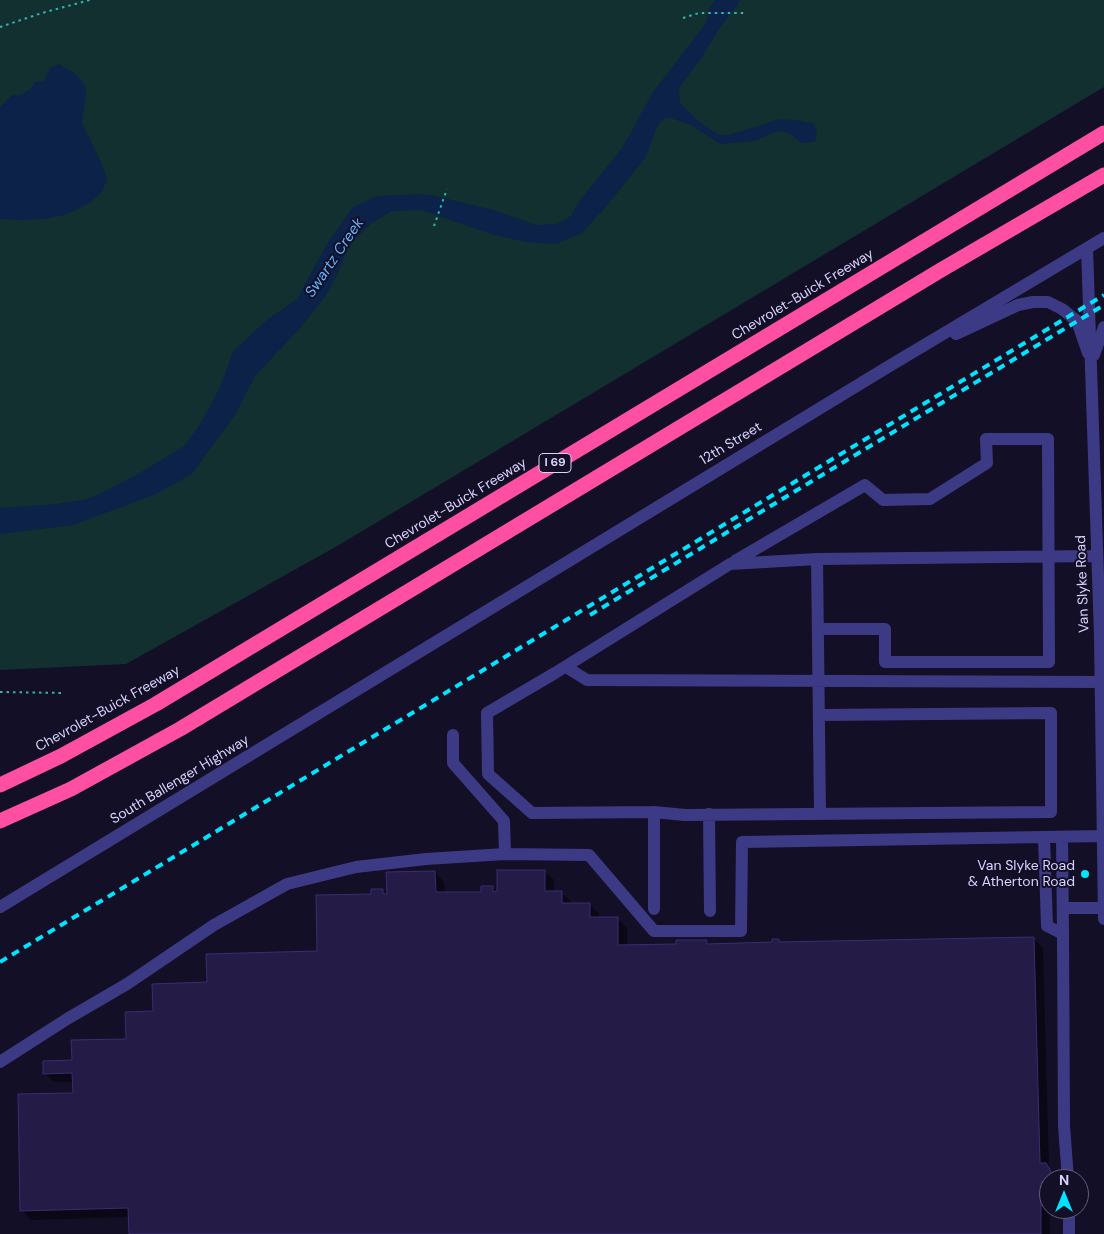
<!DOCTYPE html>
<html>
<head>
<meta charset="utf-8">
<style>
  body { margin:0 }
  #map { position:relative; width:1104px; height:1234px; overflow:hidden; background:#130f26; font-family:"DM Sans",sans-serif }
  canvas { display:block }
  .north { position:absolute; left:1039px; top:1169px; width:50px; height:50px; box-sizing:border-box; background:#130f26; border:1px solid #625e7d; border-radius:50%; rotate:0deg; font-size:14px; font-weight:700; line-height:20px; text-align:center; color:#d9d4ff }
  .north::after { content:''; display:block; margin:auto; width:18px; height:22px; background:#00e5ff; clip-path:polygon(50% 0,100% 100%,50% 72%,0 100%) }
</style>
</head>
<body>
<div id="map">
<canvas width="1104" height="1234"></canvas>
<div class="north">N</div>
</div>
<script>
const context = document.querySelector('canvas').getContext('2d');
context.lineJoin = 'round';
function fill(path, color) { context.fillStyle = color; context.fill(path, 'evenodd'); }
const shape = rows => new Path2D(rows.map(r => 'M' + r).join(''));
function stroke(path, color, width, dash) { context.strokeStyle = color; context.lineWidth = width; context.lineCap = dash ? 'butt' : 'round'; context.setLineDash(dash || []); context.stroke(path); }
function drawText(font, color, halo, rows, align = 'center') {
  context.font = font + ' "DM Sans",sans-serif'; context.lineWidth = 4; context.setLineDash([]); context.textBaseline = 'middle'; context.strokeStyle = halo; context.fillStyle = color; for (const [text, x, y, turn = 0] of rows) {
    context.save(); context.translate(x, y); context.rotate((+turn || 0) * Math.PI / 180); context.textAlign = isNaN(turn) ? turn : align; if (halo) context.strokeText(text, 0, 0); context.fillText(text, 0, 0); context.restore();
  }
}
fill(shape([
  [0,0,1104,0,1104,87,339,545,126,664,0,670]
]), '#12302f');
fill(shape([
  [715,0,740,0,737,6,721,26,701,59,679,88,680,103,701,123,719,135,729,135,780,119,795,120,813,123,817,131,816,141,807,143,802,143,788,133,778,131,755,141,720,144,691,125,671,118,666,118,661,121,655,132,646,157,605,208,582,233,556,244,526,242,495,235,421,210,392,211,372,223,358,236,348,248,338,273,325,297,301,327,256,375,235,415,192,474,154,495,73,525,0,534,0,508,56,504,83,500,95,496,138,474,184,446,200,424,219,389,225,374,233,351,268,319,297,299,328,242,353,207,377,196,422,194,436,196,493,210,537,225,556,224,571,216,580,200,622,148,653,92,705,24,710,7],
  [59,64,75,73,85,85,86,95,82,123,102,164,107,179,102,192,90,203,68,214,45,219,21,220,0,219,0,107,12,95,21,95,30,89,35,82,44,81,50,68]
]), '#0c2248');
fill(shape([
  [544,871,554,880,554,892,561,892,571,902,571,905,590,905,599,914,599,918,617,918,627,928,627,946,677,945,707,941,711,945,773,944,779,940,782,943,1034,939,1043,948,1049,1169,1058,1179,1049,1179,1050,1234,130,1234,130,1217,31,1220,22,1210,74,1094,74,1082,54,1082,45,1073,127,1040,154,1012,208,983,318,952,372,896,382,890,388,896,435,872,444,882,445,894,482,893,492,887,498,893]
]), '#0007');
const building = shape([
  [497,870,545,870,545,891,562,891,562,903,590,903,590,917,618,917,618,945,676,944,676,940,707,940,707,944,772,942,772,939,779,939,779,942,1034,937,1040,1163,1046,1163,1051,1171,1049,1176,1045,1181,1041,1182,1041,1234,129,1234,128,1208,20,1211,18,1094,73,1093,72,1073,43,1074,43,1061,72,1060,71,1040,126,1039,125,1012,153,1011,152,984,207,982,206,954,317,951,316,895,371,894,371,889,383,889,383,894,387,894,386,872,435,871,436,892,481,892,481,886,493,886,493,892,497,891,497,870]
]);
fill(building, '#241b47');
stroke(building, '#3b2d73', 1);
stroke(shape([
  [683,18,699,13,747,13],
  [0,27,42,13,90,0],
  [434,226,447,189],
  [0,692,63,693]
]), '#2fb8b0', 2, [2.5, 4]);
stroke(shape([
  [1087,248,1100,636,1104,919],
  [956,334,1018,305,1033,302,1048,302,1062,309,1077,321,1088,353],
  [1094,355,1104,327],
  [817,559,820,813],
  [735,561,865,485,883,500,930,499,987,463,986,439,1048,439,1049,662,885,662,885,629,818,629],
  [566,667,587,680,1104,682],
  [453,735,453,763,504,821,505,854],
  [654,812,685,815,1051,812,1051,713,819,715],
  [709,814,710,911],
  [1044,837,1047,926,1063,934,1064,1126,1068,1179],
  [1062,837,1063,934],
  [0,907,891,365,1104,238],
  [1063,908,1104,908],
  [654,909,654,812,532,813,488,774,487,713,555,673,730,564,817,559,1097,556],
  [0,1062,67,1019,127,984,214,925,287,884,356,867,426,859,505,854,589,855,654,931,741,931,742,842,1103,836],
  [1069,1209,1069,1234]
]), '#3d3a85', 12);
stroke(shape([
  [0,785,61,756,156,704,1104,133],
  [0,821,71,789,180,729,941,270,1104,175]
]), '#ff4fa3', 15);
stroke(shape([
  [590,615,1104,305],
  [0,962,1104,295]
]), '#00e5ff', 4, [8, 6]);
for (const [x, y, r, color] of [
  [1085,874,5,"#00e5ff"]
]) { const dot = new Path2D(); dot.arc(x, y, r, 0, 2 * Math.PI); context.fillStyle = color; context.fill(dot); stroke(dot, '#130f26', 2); }
for (const [x, y, w] of [
  [555,463,32]
]) { const box = new Path2D(); box.roundRect(x - w / 2, y - 9.5, w, 19, 4); context.fillStyle = '#130f26'; context.fill(box); stroke(box, '#d9d4ff', 1); }
drawText('bold 12px', '#d9d4ff', null, [
  ["I 69",555,463]
]);
drawText('14px', '#d9d4ff', '#130f26', [
  ["Chevrolet-Buick Freeway",803,295,-31],
  ["12th Street",731,444,-31],
  ["Chevrolet-Buick Freeway",456,504,-31],
  ["Van Slyke Road",1083,584,-92],
  ["Chevrolet-Buick Freeway",108,709,-29],
  ["South Ballenger Highway",180,780,-31]
]);
drawText('14px', '#d9d4ff', '#130f26', [
  ["Van Slyke Road",1075,866],
  ["& Atherton Road",1075,882]
], 'right');
drawText('italic 15px', '#62b6ff', '#130f26', [
  ["Swartz Creek",335,258,-56]
]);
</script>
</body>
</html>
